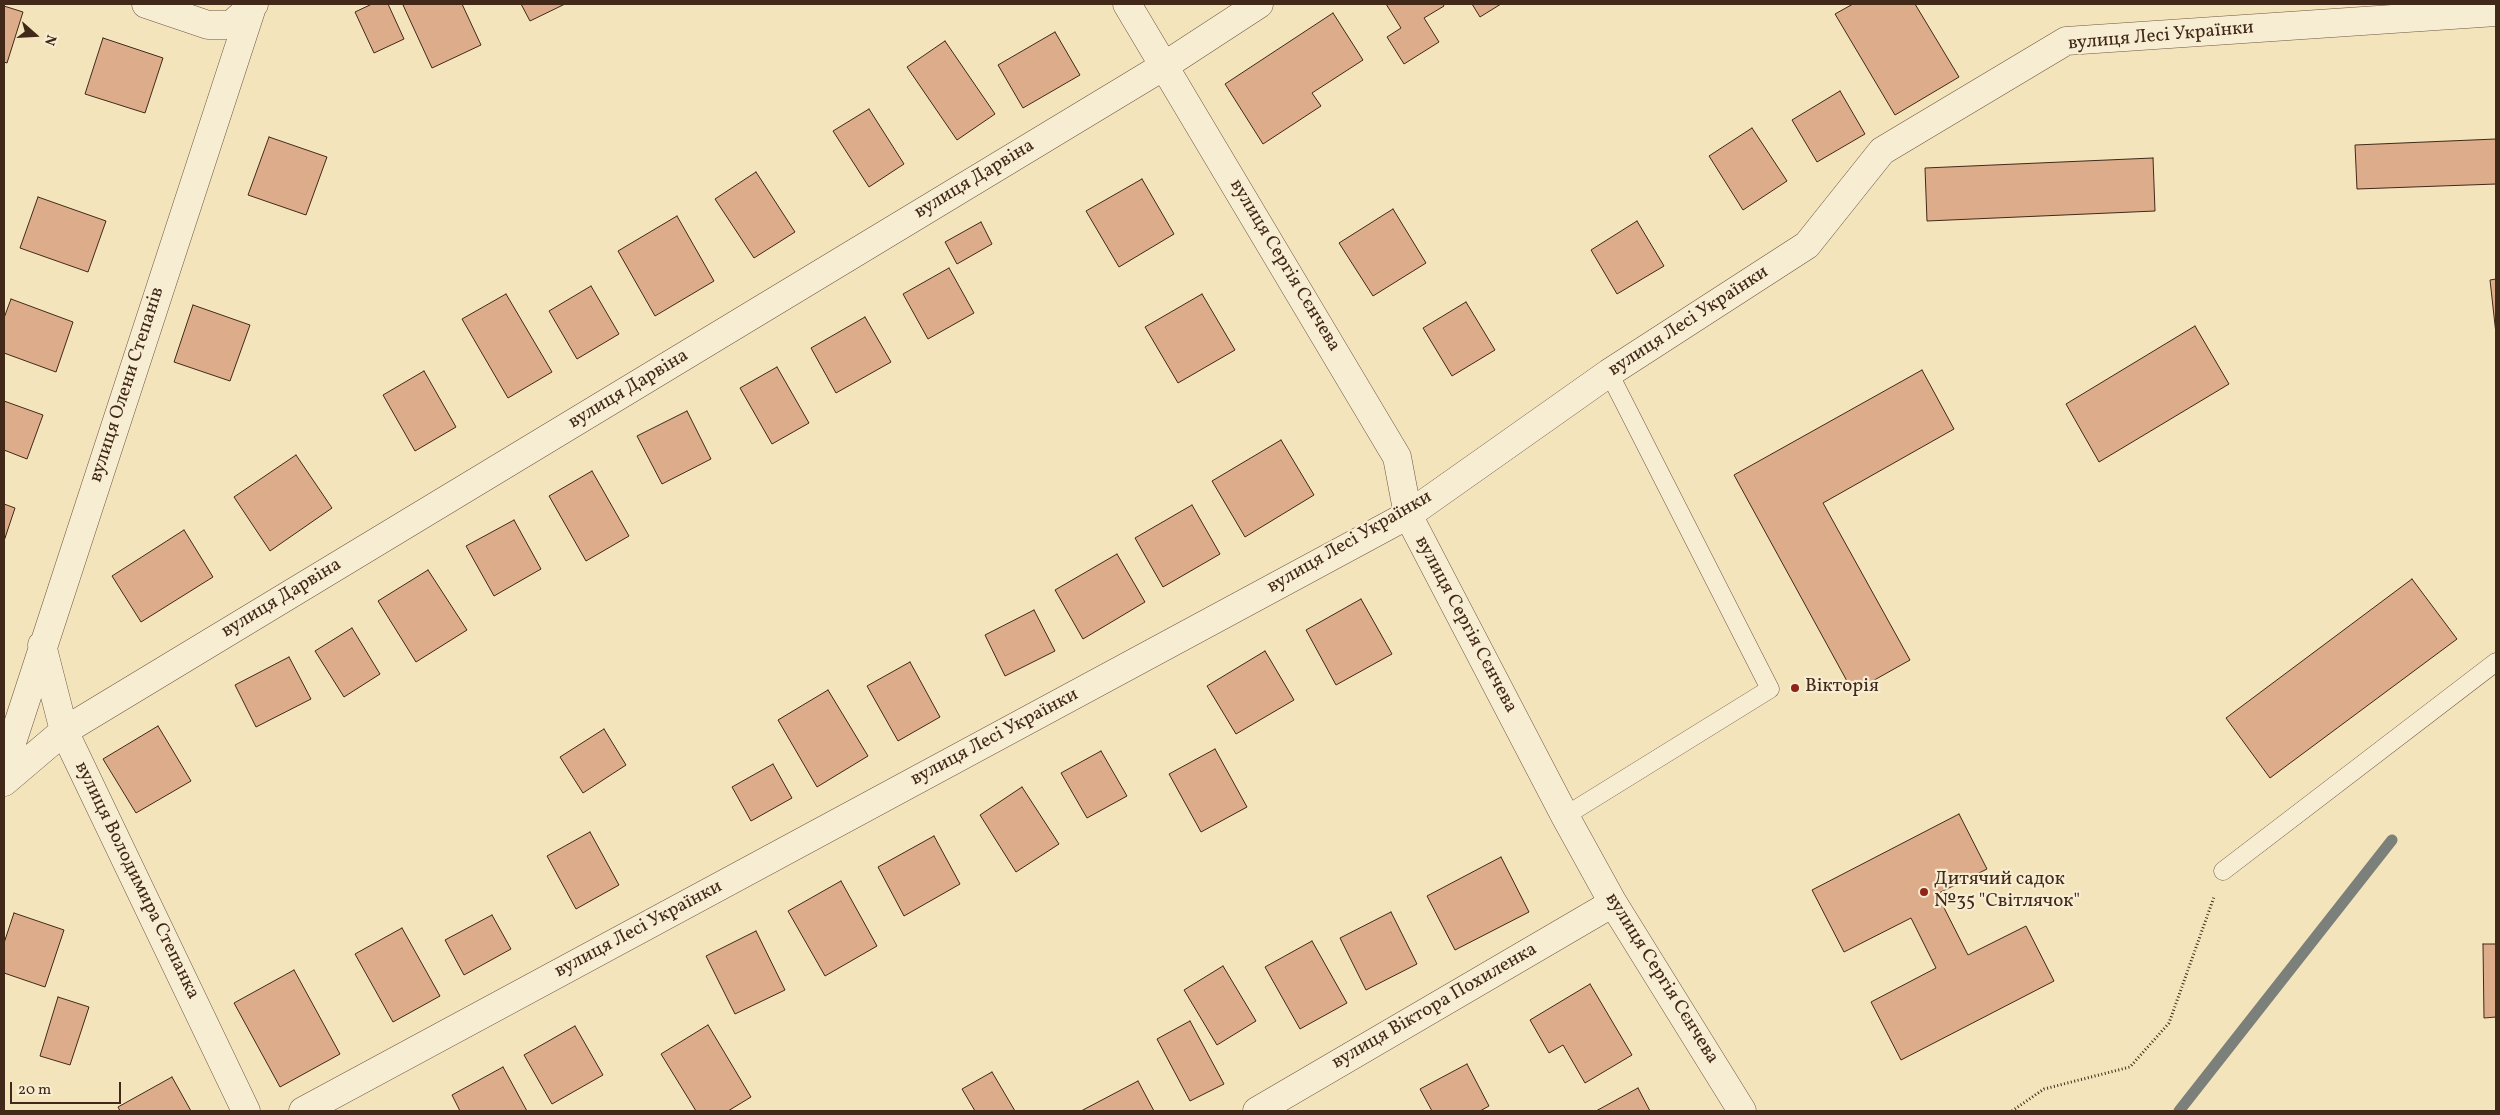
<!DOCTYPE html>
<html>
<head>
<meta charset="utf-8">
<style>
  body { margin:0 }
  #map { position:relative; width:2500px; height:1115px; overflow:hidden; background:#f3e4bb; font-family:Vollkorn,serif }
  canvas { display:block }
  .frame { position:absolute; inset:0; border:5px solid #412818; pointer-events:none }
  .north { position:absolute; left:10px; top:10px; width:50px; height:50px; -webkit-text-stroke:4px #f7edd3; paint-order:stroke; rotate:109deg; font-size:14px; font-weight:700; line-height:20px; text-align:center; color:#412818 }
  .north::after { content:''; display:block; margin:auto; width:18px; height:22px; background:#412818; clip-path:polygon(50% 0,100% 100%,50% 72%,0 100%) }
  .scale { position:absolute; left:10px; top:1082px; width:111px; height:22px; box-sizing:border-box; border:2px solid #412818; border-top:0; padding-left:6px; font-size:15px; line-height:18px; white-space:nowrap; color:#412818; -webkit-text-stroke:4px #f7edd3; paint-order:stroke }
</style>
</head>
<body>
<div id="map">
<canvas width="2500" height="1115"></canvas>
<div class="frame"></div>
<div class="north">N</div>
<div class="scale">20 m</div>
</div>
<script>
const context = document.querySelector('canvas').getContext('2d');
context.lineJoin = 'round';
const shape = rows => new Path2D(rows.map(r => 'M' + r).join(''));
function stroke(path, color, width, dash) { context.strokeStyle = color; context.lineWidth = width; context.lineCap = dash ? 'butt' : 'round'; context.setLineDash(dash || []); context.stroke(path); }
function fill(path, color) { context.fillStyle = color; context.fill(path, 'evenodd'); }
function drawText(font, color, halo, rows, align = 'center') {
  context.font = font + ' Vollkorn,serif'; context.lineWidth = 4.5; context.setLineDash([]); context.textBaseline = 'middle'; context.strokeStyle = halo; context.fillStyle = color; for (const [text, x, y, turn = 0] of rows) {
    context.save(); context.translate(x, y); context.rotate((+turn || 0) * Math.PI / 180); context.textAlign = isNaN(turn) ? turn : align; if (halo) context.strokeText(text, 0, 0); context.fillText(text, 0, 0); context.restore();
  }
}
stroke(shape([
  [2179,1111,2392,840]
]), '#7c807a', 11);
const building = shape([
  [372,4,388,4,404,39,374,53,355,12,372,4],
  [405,4,462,4,481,45,432,68,403,5,405,4],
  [521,4,565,4,530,21,521,4],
  [1386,4,1443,4,1444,6,1424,18,1439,42,1404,64,1387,37,1401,28,1386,4],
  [1472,4,1501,4,1480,17,1472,4],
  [1853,4,1915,4,1959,77,1895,115,1835,14,1853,4],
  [4,6,23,12,7,63,4,62,4,6],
  [1333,13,1363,60,1312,93,1321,106,1263,144,1225,84,1333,13],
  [1055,32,1080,75,1023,108,998,65,1055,32],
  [103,38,163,58,145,113,85,94,103,38],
  [945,41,995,114,957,140,907,67,945,41],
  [1840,91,1865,134,1817,162,1792,120,1840,91],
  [869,109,904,164,869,187,833,131,869,109],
  [1752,128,1787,181,1743,210,1709,156,1752,128],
  [269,137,327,157,306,215,248,195,269,137],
  [2496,139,2496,184,2357,189,2355,145,2496,139],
  [2153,158,2155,211,1927,221,1925,168,2153,158],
  [756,172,795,232,754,258,715,199,756,172],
  [1142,179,1174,234,1119,267,1086,211,1142,179],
  [38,197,106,221,88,272,20,248,38,197],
  [1393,209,1426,263,1373,296,1339,243,1393,209],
  [677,216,714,281,655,316,618,251,677,216],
  [1637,221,1664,266,1617,294,1591,250,1637,221],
  [981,222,992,244,957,264,945,242,981,222],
  [949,268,974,313,928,339,903,294,949,268],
  [2496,279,2496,334,2490,280,2496,279],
  [591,286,619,334,577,359,549,311,591,286],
  [506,294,552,372,508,398,462,319,506,294],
  [1202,294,1235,350,1178,383,1145,327,1202,294],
  [11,299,73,322,56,372,4,353,4,318,11,299],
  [1466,302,1495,350,1452,376,1423,328,1466,302],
  [193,305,250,325,230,381,174,362,193,305],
  [865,317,891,362,836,393,811,348,865,317],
  [2195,326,2229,384,2099,462,2066,404,2195,326],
  [777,367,809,423,772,444,740,388,777,367],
  [1922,370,1954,429,1823,503,1910,660,1853,692,1734,475,1922,370],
  [424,371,456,427,415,451,383,395,424,371],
  [4,401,43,415,27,459,4,450,4,401],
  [687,411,711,459,662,484,637,436,687,411],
  [1281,440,1314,495,1245,537,1212,481,1281,440],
  [296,455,332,508,270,551,234,497,296,455],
  [592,471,629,536,586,561,549,496,592,471],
  [4,504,15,508,4,541,4,504],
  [1192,505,1220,554,1163,587,1135,538,1192,505],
  [514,520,541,569,494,596,466,546,514,520],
  [184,530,213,577,141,622,112,576,184,530],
  [1117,554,1145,602,1083,639,1055,590,1117,554],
  [428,570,467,630,416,662,378,601,428,570],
  [2412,579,2457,639,2270,778,2226,718,2412,579],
  [1361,599,1392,654,1336,685,1306,630,1361,599],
  [1034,610,1055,651,1005,676,985,635,1034,610],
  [352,628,380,674,344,697,315,651,352,628],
  [1265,651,1294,700,1236,734,1207,686,1265,651],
  [289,657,311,699,256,727,235,685,289,657],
  [910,662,940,717,898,741,867,686,910,662],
  [828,690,868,756,817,787,778,720,828,690],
  [158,726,191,781,136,813,103,759,158,726],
  [604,729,626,765,583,793,560,757,604,729],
  [1215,749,1247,807,1201,832,1169,774,1215,749],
  [1101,751,1127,796,1087,818,1061,773,1101,751],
  [773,764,792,798,751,821,732,787,773,764],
  [1022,787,1059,844,1016,872,980,815,1022,787],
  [1959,814,1987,869,1937,894,1968,955,2026,926,2054,981,1901,1060,1871,1002,1936,968,1911,918,1844,952,1812,890,1959,814],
  [590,832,619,885,576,909,547,856,590,832],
  [934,836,960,884,904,916,878,867,934,836],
  [1501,857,1529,912,1455,950,1427,896,1501,857],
  [841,881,877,946,825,976,788,911,841,881],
  [1391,912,1417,964,1366,990,1340,938,1391,912],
  [14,913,64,930,45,987,4,973,4,943,14,913],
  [492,915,511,949,464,975,445,940,492,915],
  [402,928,440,996,393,1022,355,954,402,928],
  [756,931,785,990,735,1014,706,956,756,931],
  [1312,941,1347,1003,1300,1029,1265,967,1312,941],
  [2483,944,2496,944,2496,1017,2484,1018,2483,944],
  [1223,966,1256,1021,1217,1045,1184,990,1223,966],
  [294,970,340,1054,280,1087,234,1003,294,970],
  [1590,984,1632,1055,1585,1083,1563,1045,1549,1053,1530,1020,1590,984],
  [58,997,89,1007,70,1065,40,1056,58,997],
  [1190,1021,1224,1084,1190,1101,1157,1039,1190,1021],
  [708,1025,751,1097,728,1111,696,1111,661,1054,708,1025],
  [575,1026,603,1075,552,1104,524,1055,575,1026],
  [1467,1064,1489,1106,1480,1111,1432,1111,1420,1089,1467,1064],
  [503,1067,527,1111,460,1111,452,1095,503,1067],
  [992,1072,1015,1111,975,1111,962,1089,992,1072],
  [172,1077,191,1111,120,1111,118,1107,172,1077],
  [1138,1081,1154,1111,1081,1111,1138,1081],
  [1638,1088,1650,1111,1596,1111,1638,1088]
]);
fill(building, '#ddad8b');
stroke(building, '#412818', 1);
const lane = shape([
  [1565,816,1770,689,1609,373],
  [2223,871,2496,662]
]);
const street = shape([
  [146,4,208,25,231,25,254,4],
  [1127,4,1397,457,1408,515,1565,816,1613,903,1742,1111],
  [42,645,64,731,246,1111],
  [4,767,253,4],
  [4,782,64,731,1164,66,1259,4],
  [303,1111,1408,515,1609,373,1807,245,1882,151,2066,41,2496,12],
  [1257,1111,1613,903]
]);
stroke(lane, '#6e5741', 19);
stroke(street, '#6e5741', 29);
stroke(shape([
  [2012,1111,2044,1089,2130,1067,2169,1023,2214,897]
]), '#412818', 3, [1, 2.5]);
stroke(lane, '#f7edd3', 18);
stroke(street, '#f7edd3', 28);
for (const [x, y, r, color] of [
  [1795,688,5,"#8f2418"],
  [1924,892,5,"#8f2418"]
]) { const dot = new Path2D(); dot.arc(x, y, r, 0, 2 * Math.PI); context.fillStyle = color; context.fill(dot); stroke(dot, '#f7edd3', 2); }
drawText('19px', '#412818', '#f7edd3', [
  ["вулиця Лесі Українки",2161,37,-5],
  ["вулиця Дарвіна",975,180,-31],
  ["вулиця Сергія Сєнчева",1284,266,59],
  ["вулиця Лесі Українки",1689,322,-33],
  ["вулиця Олени Степанів",128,385,-72],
  ["вулиця Дарвіна",629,390,-31],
  ["вулиця Лесі Українки",1350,543,-30],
  ["вулиця Дарвіна",282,599,-31],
  ["вулиця Сергія Сєнчева",1465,625,62],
  ["вулиця Лесі Українки",995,738,-28],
  ["вулиця Володимира Степанка",136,881,64],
  ["вулиця Лесі Українки",639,930,-28],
  ["вулиця Сергія Сєнчева",1661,979,58],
  ["вулиця Віктора Похиленка",1435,1007,-30]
]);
drawText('19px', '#412818', '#f7edd3', [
  ["Вікторія",1805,688],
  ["Дитячий садок",1934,881],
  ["№35 \"Світлячок\"",1934,903]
], 'left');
</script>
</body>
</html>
